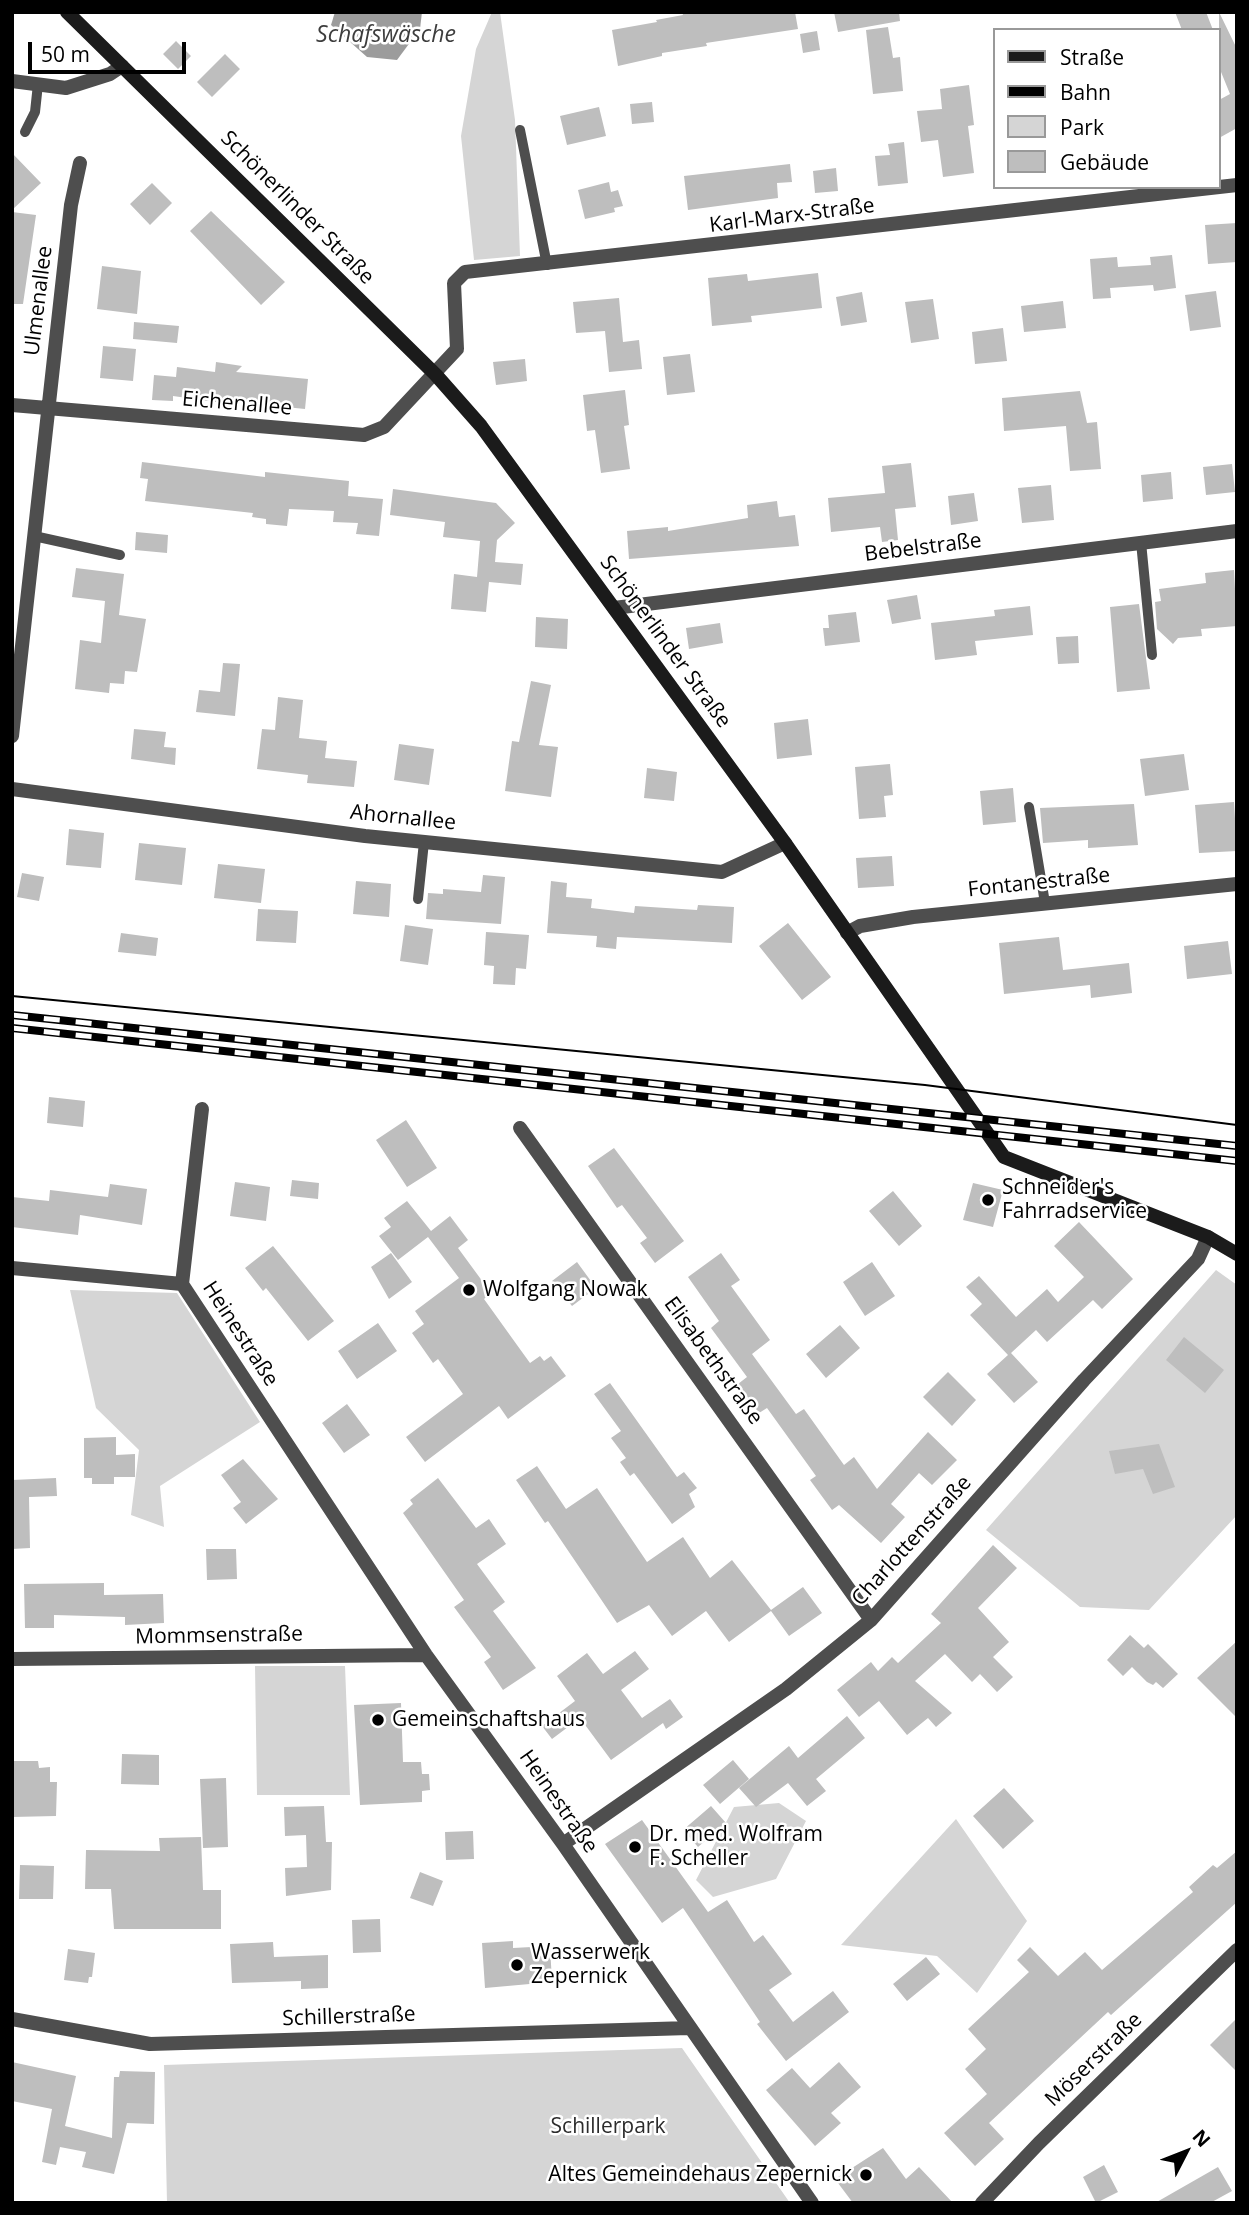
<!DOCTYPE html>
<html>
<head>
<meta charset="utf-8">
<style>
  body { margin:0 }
  #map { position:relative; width:1249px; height:2215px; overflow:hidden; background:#fff; font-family:"Open Sans",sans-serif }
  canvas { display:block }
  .frame { position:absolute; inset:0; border:14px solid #000; pointer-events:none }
  .legend { position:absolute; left:993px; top:28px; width:228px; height:161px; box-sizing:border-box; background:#fff; border:2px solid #999; margin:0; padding:9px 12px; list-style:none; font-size:21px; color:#000 }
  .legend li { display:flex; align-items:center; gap:14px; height:35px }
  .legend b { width:35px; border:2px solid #999 }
  .north { position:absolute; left:1151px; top:2117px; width:70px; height:70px; -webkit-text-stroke:5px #fff; paint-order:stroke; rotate:48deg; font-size:19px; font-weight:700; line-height:28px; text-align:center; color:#000 }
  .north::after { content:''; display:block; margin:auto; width:24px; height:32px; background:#000; clip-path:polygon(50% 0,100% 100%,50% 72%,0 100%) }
  .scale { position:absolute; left:28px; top:42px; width:158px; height:32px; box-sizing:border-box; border:4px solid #000; border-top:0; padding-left:9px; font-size:21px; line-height:24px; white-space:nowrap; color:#000; -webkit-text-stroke:5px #fff; paint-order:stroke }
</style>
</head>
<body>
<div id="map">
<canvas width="1249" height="2215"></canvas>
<div class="frame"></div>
<ul class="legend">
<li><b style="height:9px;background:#1b1b1b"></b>Straße</li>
<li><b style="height:9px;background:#000"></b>Bahn</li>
<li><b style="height:19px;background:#d5d5d5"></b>Park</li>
<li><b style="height:19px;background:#bebebe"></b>Gebäude</li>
</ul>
<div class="north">N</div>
<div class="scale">50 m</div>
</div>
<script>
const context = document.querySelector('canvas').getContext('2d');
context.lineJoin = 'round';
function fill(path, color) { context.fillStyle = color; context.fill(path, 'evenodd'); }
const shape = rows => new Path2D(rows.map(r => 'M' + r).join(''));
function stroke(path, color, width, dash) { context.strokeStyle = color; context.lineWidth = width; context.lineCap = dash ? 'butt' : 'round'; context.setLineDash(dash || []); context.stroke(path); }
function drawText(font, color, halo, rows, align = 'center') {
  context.font = font + ' "Open Sans",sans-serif'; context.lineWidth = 5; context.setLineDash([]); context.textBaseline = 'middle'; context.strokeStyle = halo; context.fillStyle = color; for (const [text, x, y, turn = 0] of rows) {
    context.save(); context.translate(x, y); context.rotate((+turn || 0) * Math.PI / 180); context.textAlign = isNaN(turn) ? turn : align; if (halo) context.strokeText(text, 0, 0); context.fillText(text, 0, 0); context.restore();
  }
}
fill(shape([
  [492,12,500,12,515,120,520,256,474,260,461,136,476,49],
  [1216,1270,1237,1285,1237,1515,1149,1610,1080,1607,986,1530],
  [70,1290,177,1293,260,1422,160,1486,164,1527,131,1515,139,1450,96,1408],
  [255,1666,345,1666,350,1795,257,1795],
  [779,1803,806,1821,776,1879,713,1897,696,1880,734,1807],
  [956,1819,1027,1921,977,1993,937,1956,841,1945],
  [682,2048,790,2203,167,2203,164,2065]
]), '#d5d5d5');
fill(shape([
  [335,12,422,12,420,29,397,60,367,57,331,25]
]), '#9c9c9c');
fill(shape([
  [682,12,795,12,798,29,706,43,707,46,662,53,662,56,618,66,612,30,657,22,656,20,683,15],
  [834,12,899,12,900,21,838,32],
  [1175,12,1206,12,1213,30,1182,30],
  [1219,12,1237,49,1237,128,1219,138,1219,100,1230,94,1219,67],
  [888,27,893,58,900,57,903,91,873,94,866,30],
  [817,31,820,50,803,53,800,34],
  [176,41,191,56,178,69,163,54],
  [225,54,240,69,212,97,197,82],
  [969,85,974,125,968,126,974,173,943,177,938,140,921,142,917,111,942,109,940,89],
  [652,102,654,122,632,124,630,104],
  [599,107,606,136,567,145,560,116],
  [904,142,908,183,878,186,875,156,890,155,888,144],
  [12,153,41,183,12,210],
  [790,164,792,182,777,183,778,198,688,210,684,176],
  [836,168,838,191,815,193,813,171],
  [609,182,611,192,618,190,623,206,614,208,615,212,585,219,578,190],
  [152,183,172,203,150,225,130,204],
  [211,211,285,282,261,305,190,231],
  [12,212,36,215,23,304,12,304],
  [1237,223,1237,262,1208,264,1205,225],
  [1172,255,1176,288,1154,291,1153,285,1110,288,1111,298,1093,299,1090,259,1117,257,1118,267,1151,265,1150,257],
  [102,266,141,271,137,314,97,309],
  [818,273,822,308,751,316,752,322,712,326,708,278,747,274,748,281],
  [1216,291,1221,327,1190,331,1185,295],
  [862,292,867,322,841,326,836,297],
  [619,298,623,342,639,340,642,369,609,372,605,331,576,333,573,302],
  [933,299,939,339,911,343,905,302],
  [1063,301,1066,328,1024,332,1021,306],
  [134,322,179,326,177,343,133,339],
  [1003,328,1007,361,975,364,972,332],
  [103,346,136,349,133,381,100,378],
  [690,354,695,392,667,395,663,357],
  [525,359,527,381,496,385,493,362],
  [216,362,242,366,236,372,308,379,305,409,237,402,237,405,173,396,173,401,152,400,154,375,176,377,177,367,215,372],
  [625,390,629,425,624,426,630,469,601,473,595,430,587,431,583,395],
  [1080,391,1087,423,1097,422,1101,469,1070,471,1066,426,1004,431,1002,398],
  [142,462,265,477,265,472,349,481,348,496,383,499,379,536,356,534,358,523,333,522,334,511,289,509,287,526,266,524,266,519,252,517,253,513,145,501,148,479,140,478],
  [911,463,916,507,895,509,898,540,882,542,880,527,831,532,828,498,885,493,882,466],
  [1232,464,1235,492,1206,495,1203,467],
  [1171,472,1173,499,1143,502,1141,475],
  [1051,485,1054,520,1022,523,1018,488],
  [393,489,496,503,515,523,497,540,495,562,523,564,521,585,489,582,486,612,451,609,454,574,477,577,480,541,443,537,445,522,390,515],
  [974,493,978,521,951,525,948,496],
  [777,501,779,517,795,515,799,546,629,559,627,531,668,527,668,531,748,518,747,505],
  [136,532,168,535,167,553,135,550],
  [76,568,124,574,119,615,146,619,137,672,125,671,124,684,110,683,109,693,75,689,80,640,101,643,105,601,72,597],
  [1234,570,1237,626,1201,629,1202,636,1178,638,1173,644,1157,629,1155,602,1161,601,1159,589,1206,583,1205,573],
  [917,595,921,619,892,624,887,600],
  [1139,604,1150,689,1117,692,1110,607],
  [1030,606,1033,635,975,641,977,655,935,660,931,623,995,616,994,610],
  [856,612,860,642,825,646,823,628,829,628,828,615],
  [536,617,568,619,567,649,535,647],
  [720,623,723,643,689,649,686,628],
  [1078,636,1079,663,1058,664,1056,637],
  [223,663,240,664,235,716,196,712,199,690,220,692],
  [531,681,551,685,539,745,558,747,551,797,505,791,512,741,519,742],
  [278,697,303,700,299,738,327,741,325,758,357,761,354,787,307,783,308,775,257,769,262,729,275,730],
  [808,719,812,755,777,759,774,723],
  [134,729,166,732,164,747,176,748,175,765,131,759],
  [399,744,434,749,429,785,394,780],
  [1184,754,1189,790,1145,796,1140,759],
  [890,764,893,795,884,796,886,817,859,819,855,767],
  [647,768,677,772,674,801,644,798],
  [1013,788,1016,822,983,825,980,791],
  [1234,802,1237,851,1199,853,1195,805],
  [1134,804,1138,845,1088,848,1088,840,1043,843,1040,808],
  [69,829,104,833,101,868,66,865],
  [139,843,186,848,182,885,135,880],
  [892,856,894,886,858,888,856,858],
  [218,864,265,869,261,903,214,898],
  [22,873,44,877,39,901,17,897],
  [483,875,505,877,501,924,426,919,428,893,443,894,443,889,481,892],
  [356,881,391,884,389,917,353,914],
  [551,881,567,883,566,897,592,899,591,908,634,913,635,906,697,910,698,905,734,907,732,943,617,937,616,949,596,947,597,936,547,933],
  [258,909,298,911,296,943,256,941],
  [788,923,831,977,802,1000,759,946],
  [405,925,433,929,428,965,400,961],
  [486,932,529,935,526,969,516,968,515,985,493,984,494,966,484,965],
  [121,933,158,938,156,956,118,952],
  [1059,937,1063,970,1129,963,1132,993,1091,998,1090,985,1004,994,999,943],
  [1228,941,1232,974,1187,979,1184,946],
  [49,1097,85,1101,83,1127,47,1123],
  [406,1120,437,1168,407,1187,376,1140],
  [614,1148,684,1241,655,1263,640,1243,647,1238,622,1205,617,1208,588,1166],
  [292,1180,319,1183,318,1199,290,1196],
  [235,1182,270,1187,266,1221,230,1216],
  [973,1183,1003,1190,993,1227,963,1220],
  [110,1184,147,1189,142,1225,80,1215,78,1235,12,1227,12,1197,49,1201,50,1190,108,1197],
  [893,1191,922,1226,899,1246,869,1211],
  [407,1201,431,1231,450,1216,468,1240,458,1248,491,1293,484,1299,517,1345,530,1363,540,1356,544,1361,551,1356,566,1376,508,1419,499,1406,425,1462,406,1437,463,1394,438,1359,433,1363,412,1333,424,1324,415,1311,459,1278,428,1237,398,1260,379,1236,391,1227,384,1218],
  [1079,1222,1133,1279,1102,1309,1093,1300,1047,1342,1036,1330,1011,1353,1038,1382,1014,1403,987,1374,1008,1355,970,1315,982,1304,966,1287,979,1276,1016,1317,1047,1289,1058,1302,1084,1277,1054,1246],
  [273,1246,334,1321,308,1341,266,1288,263,1291,245,1268],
  [391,1253,412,1282,389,1299,371,1267],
  [721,1253,740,1280,731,1286,770,1340,752,1354,796,1414,804,1409,844,1465,854,1457,877,1489,928,1432,957,1460,932,1485,919,1473,891,1504,905,1517,881,1543,839,1505,832,1510,810,1480,816,1476,767,1408,759,1413,738,1384,747,1377,711,1328,719,1321,688,1277],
  [577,1262,596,1288,572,1306,552,1281],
  [872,1262,895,1296,865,1316,843,1282],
  [378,1323,397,1351,357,1379,338,1351],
  [840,1325,860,1348,826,1378,806,1354],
  [1184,1337,1224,1370,1205,1393,1166,1360],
  [948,1372,976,1400,952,1426,923,1397],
  [610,1383,677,1477,684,1472,697,1488,689,1494,695,1507,672,1524,634,1473,630,1476,620,1462,626,1458,611,1438,621,1431,594,1394],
  [347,1404,370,1435,344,1453,322,1423],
  [116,1437,116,1455,135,1454,135,1477,114,1477,114,1484,92,1484,92,1478,84,1478,84,1438],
  [1159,1444,1175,1487,1153,1494,1143,1469,1115,1474,1109,1451],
  [243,1459,278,1499,246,1524,233,1508,241,1502,221,1475],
  [537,1466,566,1509,597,1488,647,1562,683,1537,710,1578,732,1560,771,1610,803,1587,822,1613,789,1636,771,1611,729,1642,706,1611,672,1636,649,1605,617,1623,548,1521,545,1523,516,1480],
  [56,1478,57,1496,29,1497,30,1548,12,1549,12,1480],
  [438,1478,476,1528,489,1519,506,1544,477,1564,505,1602,493,1611,536,1668,503,1690,484,1662,491,1657,454,1607,464,1600,403,1513,413,1504,410,1500],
  [993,1545,1017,1568,978,1608,1009,1642,993,1657,1013,1677,997,1692,980,1674,972,1682,945,1654,915,1681,952,1713,936,1727,928,1718,907,1735,879,1701,859,1717,837,1690,871,1662,878,1671,892,1657,898,1663,941,1623,931,1614],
  [206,1549,236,1549,237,1579,207,1580],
  [104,1583,104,1595,163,1594,164,1623,125,1625,125,1617,54,1615,54,1628,25,1628,24,1584],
  [1130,1635,1144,1648,1148,1644,1178,1674,1163,1688,1156,1682,1153,1685,1147,1682,1132,1667,1123,1676,1107,1660],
  [1237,1641,1237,1718,1197,1678],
  [635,1651,649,1669,621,1690,642,1718,670,1699,683,1717,666,1729,663,1723,611,1760,580,1718,552,1739,542,1726,575,1701,557,1676,587,1653,603,1674],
  [401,1703,403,1762,421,1762,422,1774,429,1774,430,1790,422,1791,422,1802,360,1805,354,1705],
  [847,1716,865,1738,816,1779,826,1791,807,1806,788,1783,756,1807,739,1788,789,1746,798,1758],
  [122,1754,159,1755,159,1785,121,1784],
  [733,1760,749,1779,720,1804,703,1785],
  [12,1761,38,1761,39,1768,50,1767,50,1782,57,1782,56,1816,12,1817],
  [226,1778,228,1847,203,1848,200,1779],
  [1004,1788,1034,1821,1003,1849,973,1816],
  [324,1806,326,1842,332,1842,331,1890,286,1896,285,1868,307,1867,306,1835,285,1836,284,1807],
  [711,1806,726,1823,698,1847,683,1830],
  [642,1820,708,1912,727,1900,754,1942,763,1935,792,1974,769,1990,793,2022,833,1991,849,2012,786,2061,757,2024,760,2022,683,1908,662,1923,605,1844],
  [473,1831,474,1859,446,1860,445,1832],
  [201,1837,203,1890,221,1890,221,1929,114,1929,111,1889,85,1889,86,1850,160,1851,159,1838],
  [1237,1851,1237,1902,1111,2015,1108,2012,989,2123,1004,2139,975,2166,944,2133,987,2094,965,2069,986,2049,968,2029,1029,1972,1017,1960,1030,1947,1058,1976,1085,1952,1102,1970,1193,1892,1189,1887,1213,1865,1217,1868],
  [20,1865,54,1866,53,1899,19,1899],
  [420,1872,443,1881,433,1906,410,1898],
  [380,1919,381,1952,353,1953,352,1920],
  [513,1941,513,1948,550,1946,552,1982,485,1988,482,1943],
  [273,1942,274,1957,328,1955,328,1988,301,1989,301,1981,232,1983,230,1944],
  [68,1949,95,1953,92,1977,89,1977,88,1983,64,1980],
  [926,1957,940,1974,907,2001,893,1984],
  [1237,2018,1237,2072,1210,2045],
  [12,2062,76,2076,65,2126,112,2138,114,2077,119,2077,120,2071,155,2072,154,2124,127,2123,114,2174,82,2167,86,2152,60,2147,56,2165,42,2162,52,2109,12,2101],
  [839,2062,861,2087,831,2113,841,2123,815,2146,766,2090,792,2068,810,2088],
  [883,2148,906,2179,919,2167,953,2203,853,2203,835,2179],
  [1104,2165,1118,2192,1096,2203,1083,2177],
  [1218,2167,1232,2191,1210,2203,1155,2203]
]), '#bebebe');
stroke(shape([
  [520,130,547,265],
  [25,132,35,112,38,84],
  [34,536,120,555],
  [1141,542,1152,655],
  [1029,807,1045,903],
  [418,899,424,842]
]), '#4e4e4e', 10);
stroke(shape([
  [12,81,66,88,110,74,122,66],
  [12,405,364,435,384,427,457,349,454,283,465,272,1237,185],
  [614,608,1237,531],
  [12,736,71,205,80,163],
  [12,789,365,836,722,872,785,843],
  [847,933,860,926,913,917,1237,884],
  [520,1128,871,1620],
  [12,1268,182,1284,426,1655,563,1844,812,2203],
  [182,1284,202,1109],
  [12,1659,426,1655],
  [563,1844,786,1689,871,1620,1084,1380,1198,1259,1208,1237],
  [12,2019,150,2044,689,2028],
  [982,2203,1039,2143,1237,1950]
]), '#4e4e4e', 14);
stroke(shape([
  [67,12,436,375,481,426,785,843,1004,1157,1208,1237,1237,1254]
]), '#1b1b1b', 14);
stroke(shape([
  [12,996,925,1085,1237,1125]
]), '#000', 2);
const rail = shape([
  [12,1015,1237,1146],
  [12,1028,1237,1161]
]);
stroke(rail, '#000', 8);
stroke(rail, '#fff', 5, [16]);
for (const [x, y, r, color] of [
  [988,1200,7,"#000"],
  [469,1290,7,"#000"],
  [378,1720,7,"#000"],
  [635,1847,7,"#000"],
  [517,1965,7,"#000"],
  [866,2175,7,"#000"]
]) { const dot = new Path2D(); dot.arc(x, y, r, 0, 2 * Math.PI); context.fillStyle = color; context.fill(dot); stroke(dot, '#fff', 2.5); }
drawText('21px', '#000', '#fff', [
  ["Schönerlinder Straße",297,208,45],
  ["Karl-Marx-Straße",792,216,-7],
  ["Ulmenallee",39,301,-83],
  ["Eichenallee",237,404,5],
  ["Bebelstraße",923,548,-7],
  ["Schönerlinder Straße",665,642,54],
  ["Ahornallee",403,818,6],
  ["Fontanestraße",1039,883,-6],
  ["Heinestraße",240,1334,57],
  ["Elisabethstraße",713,1361,54],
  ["Charlottenstraße",912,1541,-48],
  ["Mommsenstraße",219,1636,-1],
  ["Heinestraße",558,1802,55],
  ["Schillerstraße",349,2017,-2],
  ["Möserstraße",1094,2060,-44]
]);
drawText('21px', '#000', '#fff', [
  ["Schneider's",1002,1188],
  ["Fahrradservice",1002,1212],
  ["Wolfgang Nowak",483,1290],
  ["Gemeinschaftshaus",392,1720],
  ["Dr. med. Wolfram",649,1835],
  ["F. Scheller",649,1859],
  ["Wasserwerk",531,1953],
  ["Zepernick",531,1977],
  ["Altes Gemeindehaus Zepernick",852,2175,"right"]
], 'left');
drawText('21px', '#2c2c2c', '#fff', [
  ["Schillerpark",608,2127]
]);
drawText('italic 23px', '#3d3d3d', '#fff', [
  ["Schafswäsche",386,35]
]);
</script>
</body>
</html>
